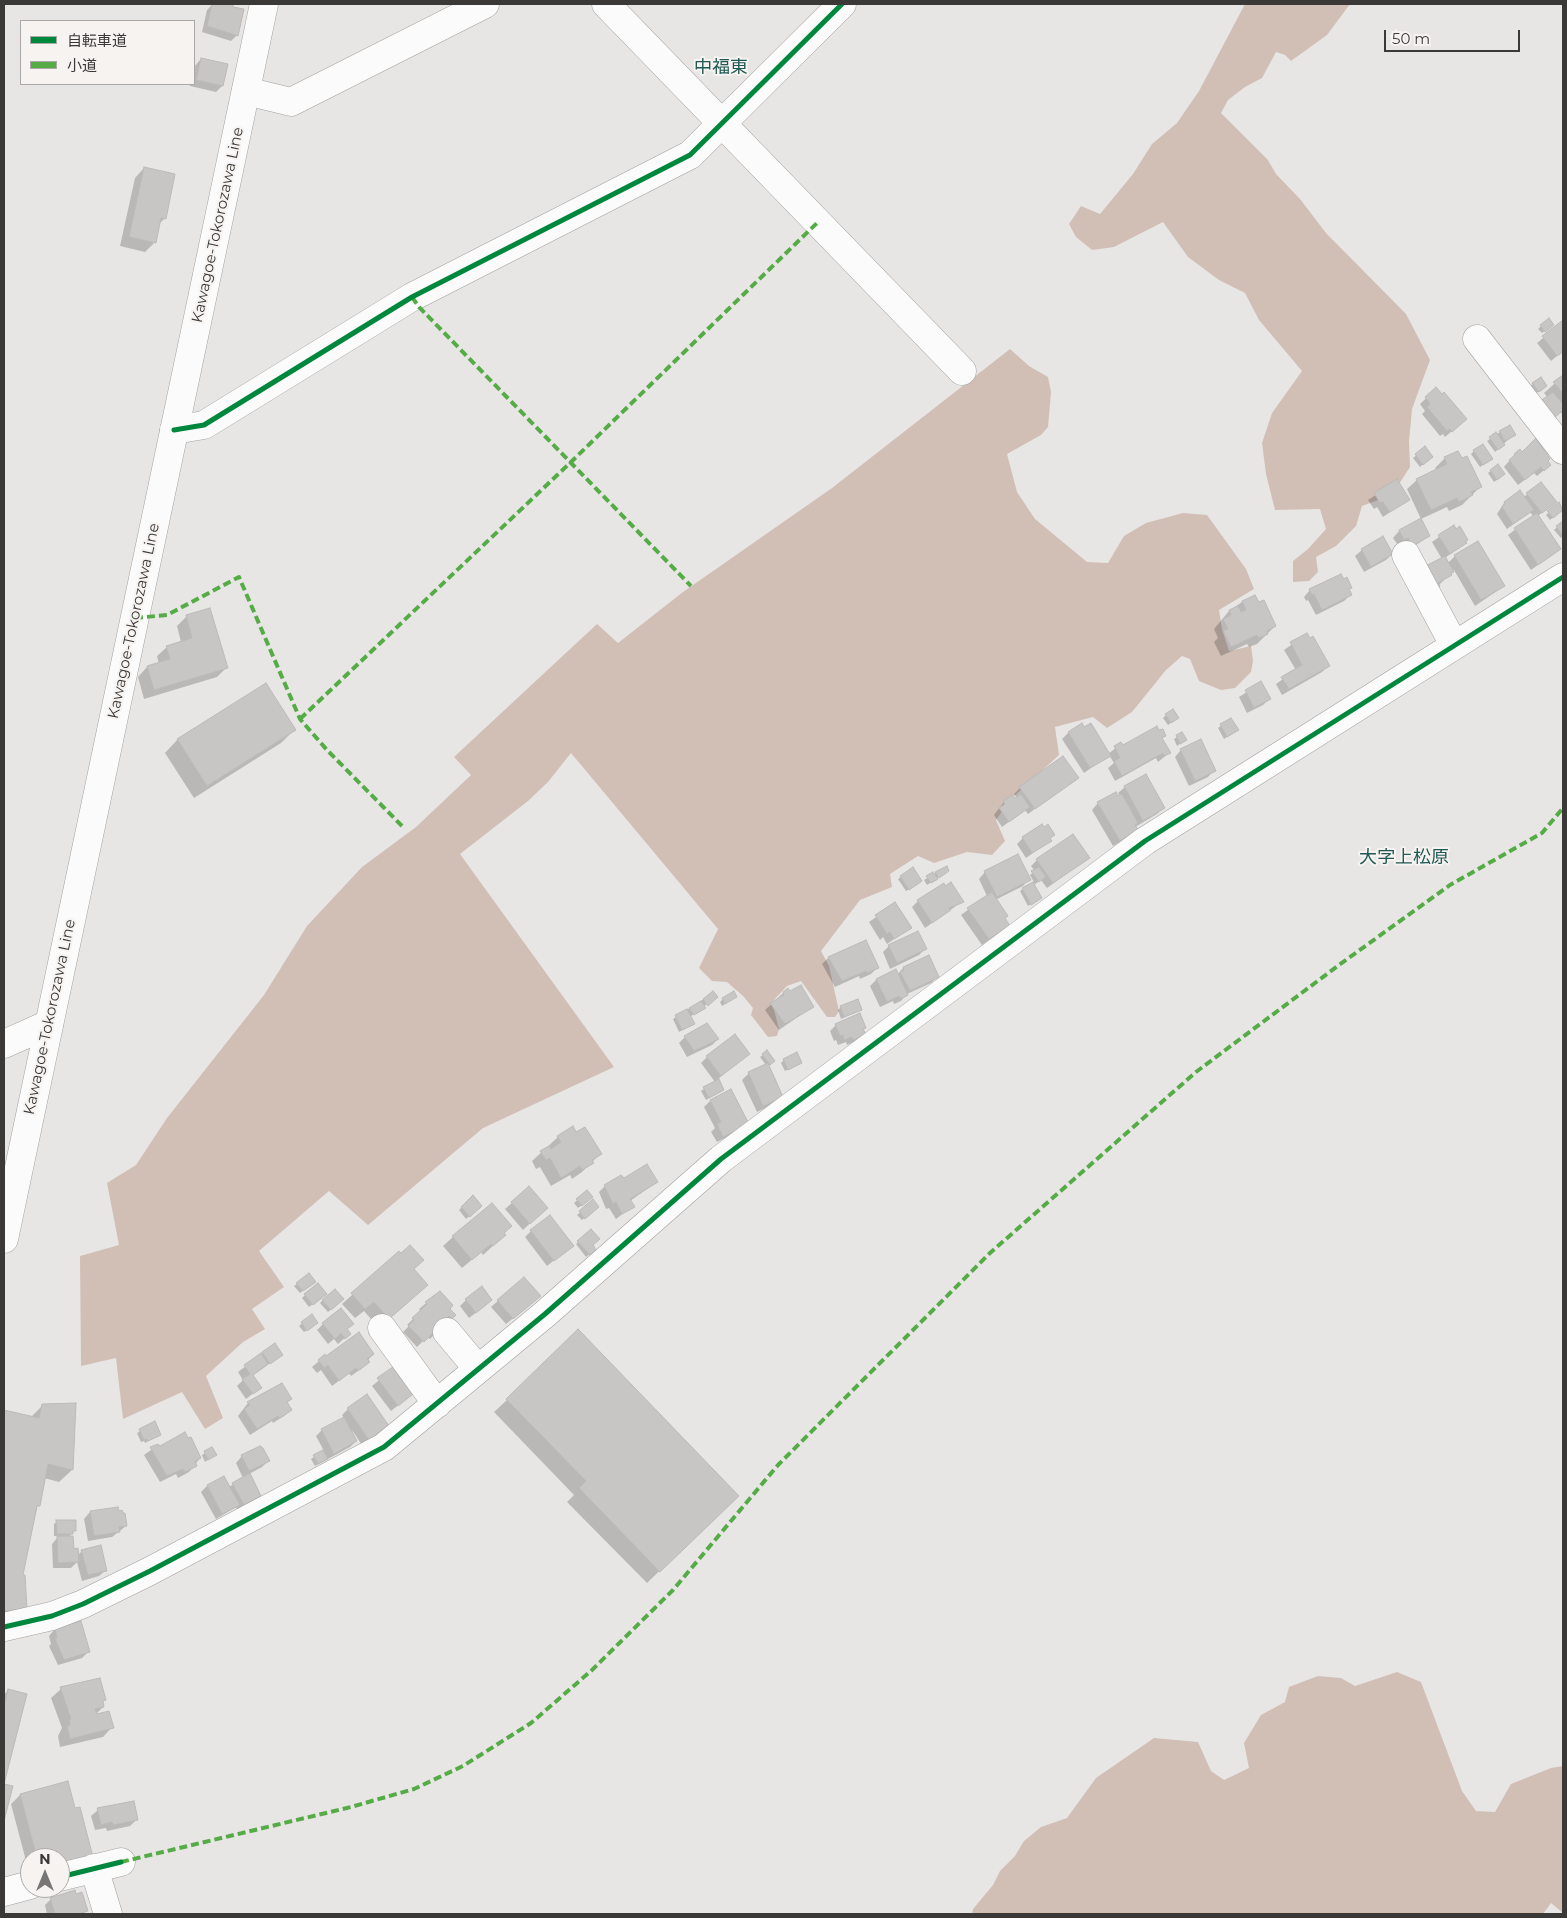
<!DOCTYPE html>
<html>
<head>
<meta charset="utf-8">
<style>
  body { margin:0 }
  #map { position:relative; width:1567px; height:1918px; overflow:hidden; background:#e8e6e5; font-family:Montserrat,"Noto Sans JP",sans-serif }
  canvas { display:block }
  .frame { position:absolute; inset:0; border:5px solid #3a3938; pointer-events:none }
  .legend { position:absolute; left:20px; top:20px; width:175px; height:65px; box-sizing:border-box; background:#f6f3f1; border:1px solid #aba9a7; margin:0; padding:6px 9px; list-style:none; font-size:15px; color:#3a3938 }
  .legend li { display:flex; align-items:center; gap:10px; height:25px }
  .legend b { width:25px; border:1px solid #aba9a7 }
  .north { position:absolute; left:20px; top:1848px; width:50px; height:50px; box-sizing:border-box; background:#f6f3f1; border:1px solid #aba9a7; border-radius:50%; rotate:0deg; font-size:14px; font-weight:700; line-height:20px; text-align:center; color:#3a3938 }
  .north::after { content:''; display:block; margin:auto; width:18px; height:22px; background:#777675; clip-path:polygon(50% 0,100% 100%,50% 72%,0 100%) }
  .scale { position:absolute; left:1384px; top:30px; width:136px; height:22px; box-sizing:border-box; border:2px solid #3a3938; border-top:0; padding-left:6px; font-size:15px; line-height:18px; white-space:nowrap; color:#3a3938; -webkit-text-stroke:4px #f6f3f1; paint-order:stroke }
</style>
</head>
<body>
<div id="map">
<canvas width="1567" height="1918"></canvas>
<div class="frame"></div>
<ul class="legend">
<li><b style="height:6px;background:#00873e"></b>自転車道</li>
<li><b style="height:6px;background:#55ac46"></b>小道</li>
</ul>
<div class="north">N</div>
<div class="scale">50 m</div>
</div>
<script>
const context = document.querySelector('canvas').getContext('2d');
context.lineJoin = 'round';
function fill(path, color) { context.fillStyle = color; context.fill(path, 'evenodd'); }
const shape = rows => new Path2D(rows.map(r => 'M' + r).join(''));
function stroke(path, color, width, dash) { context.strokeStyle = color; context.lineWidth = width; context.lineCap = dash ? 'butt' : 'round'; context.setLineDash(dash || []); context.stroke(path); }
function drawText(font, color, halo, rows, align = 'center') {
  context.font = font + ' Montserrat,"Noto Sans JP",sans-serif'; context.lineWidth = 4; context.setLineDash([]); context.textBaseline = 'middle'; context.strokeStyle = halo; context.fillStyle = color; for (const [text, x, y, turn = 0] of rows) {
    context.save(); context.translate(x, y); context.rotate((+turn || 0) * Math.PI / 180); context.textAlign = isNaN(turn) ? turn : align; if (halo) context.strokeText(text, 0, 0); context.fillText(text, 0, 0); context.restore();
  }
}
fill(shape([
  [1245,4,1350,4,1327,35,1291,61,1285,55,1276,52,1262,78,1245,87,1228,100,1221,113,1268,160,1276,174,1300,199,1326,233,1406,314,1430,360,1412,409,1409,441,1410,467,1392,495,1362,506,1356,526,1336,546,1316,557,1318,572,1309,581,1293,582,1293,561,1308,549,1326,529,1320,509,1275,510,1266,474,1262,443,1272,413,1302,371,1259,320,1245,293,1219,280,1188,257,1163,222,1114,247,1092,250,1076,237,1069,224,1081,206,1100,214,1133,174,1152,144,1177,123,1199,91],
  [1010,349,1029,366,1048,377,1051,392,1048,427,1041,435,1007,454,1017,492,1035,519,1087,562,1108,563,1124,536,1146,523,1183,513,1207,515,1246,569,1254,589,1219,610,1222,629,1229,651,1251,646,1253,661,1251,672,1235,688,1221,690,1199,681,1190,659,1182,656,1166,670,1132,712,1107,728,1093,717,1055,727,1059,755,1010,800,996,820,1005,841,992,855,967,852,934,863,918,856,890,874,892,887,860,900,821,951,829,966,839,1011,835,1017,827,1017,801,981,787,986,772,1002,779,1029,777,1036,768,1037,751,1015,753,1008,743,996,727,982,712,981,699,968,718,929,571,753,548,782,528,801,460,854,614,1067,483,1128,368,1225,329,1191,259,1251,284,1287,252,1309,265,1329,243,1342,206,1376,223,1418,205,1429,182,1392,123,1419,116,1358,81,1366,80,1256,119,1245,107,1183,136,1165,167,1118,264,995,307,926,362,867,416,827,471,775,454,757,597,624,618,643,683,592,832,488],
  [1397,1672,1421,1682,1462,1791,1476,1811,1495,1812,1511,1784,1551,1768,1563,1766,1563,1913,1551,1903,1543,1914,972,1914,973,1909,993,1885,1000,1871,1015,1856,1024,1841,1041,1827,1067,1818,1096,1778,1154,1738,1198,1742,1211,1771,1224,1780,1249,1768,1244,1743,1261,1715,1285,1702,1289,1687,1318,1676,1341,1678,1355,1686]
]), '#d1bfb6');
fill(shape([
  [213,4,224,6,232,4,237,35,231,41,202,32,207,10],
  [201,59,222,86,216,92,190,86,189,84,194,84,194,67],
  [144,168,174,175,164,219,159,224,155,242,145,252,120,246,135,178],
  [1563,322,1563,351,1551,361,1537,343],
  [1541,326,1550,327,1542,333,1538,329],
  [1563,376,1563,415,1544,393],
  [1533,384,1543,389,1535,394,1530,386],
  [1436,389,1459,425,1445,437,1443,434,1440,436,1422,414,1425,411,1420,404],
  [1500,432,1511,437,1495,452,1487,441],
  [1425,448,1429,459,1420,467,1413,458],
  [1474,451,1489,461,1480,467,1471,454],
  [1515,454,1522,454,1546,461,1550,465,1537,476,1534,473,1518,485,1504,467],
  [1445,458,1480,487,1462,505,1449,511,1447,507,1421,519,1407,489,1417,480,1437,470,1435,468],
  [1497,466,1501,477,1494,482,1488,473],
  [1397,481,1408,500,1383,517,1377,507,1374,509,1368,500],
  [1541,483,1555,502,1538,516,1560,549,1531,570,1508,535,1533,516,1530,512,1507,529,1497,514,1504,503,1524,497],
  [1559,504,1563,509,1550,520,1546,515],
  [1421,519,1429,536,1406,552,1398,545,1393,538,1399,531],
  [1563,522,1563,536,1561,538,1554,530],
  [1453,527,1465,543,1445,558,1448,563,1455,556,1504,586,1475,606,1454,570,1432,592,1442,559,1432,542],
  [1362,550,1392,554,1386,560,1364,572,1355,556],
  [1343,580,1351,587,1348,590,1350,595,1344,601,1316,615,1308,600,1306,601,1304,597,1310,590],
  [1242,602,1275,626,1257,644,1249,647,1247,644,1221,656,1214,642,1218,638,1214,629,1229,611],
  [209,610,227,667,217,677,144,699,138,677,147,667,159,664,157,656,167,647,181,642,177,626,186,617],
  [1307,634,1328,666,1322,672,1282,695,1276,684,1296,670,1284,650],
  [1261,683,1269,699,1263,705,1247,713,1239,697],
  [265,684,294,730,281,743,194,798,165,753,177,740],
  [1166,715,1177,718,1168,725,1163,718],
  [1231,719,1237,730,1224,739,1218,728],
  [1068,733,1108,754,1121,744,1122,747,1165,735,1161,739,1169,753,1158,762,1156,758,1115,781,1108,768,1114,763,1109,755,1084,773,1062,739],
  [1182,734,1185,740,1177,746,1174,739],
  [1181,750,1214,770,1208,777,1189,786,1175,757],
  [1077,778,1028,814,1025,810,1002,827,994,815,1004,802,1017,798,1014,794,1020,788],
  [1125,787,1163,808,1157,814,1135,827,1137,829,1130,836,1113,846,1092,810,1098,803,1120,796,1118,793],
  [1023,838,1049,839,1050,841,1026,858,1017,844],
  [1088,858,1047,888,1041,880,1034,885,1041,898,1028,906,1020,891,1034,882,1030,875,1035,871,1031,866,1037,860],
  [948,871,927,885,924,880,936,873],
  [985,872,1029,879,1023,886,995,900,1008,926,982,945,961,915,987,896,979,879],
  [901,877,918,884,906,891,898,879],
  [918,901,963,901,925,928,912,907],
  [895,904,910,928,887,944,883,937,880,940,869,922],
  [865,941,877,968,871,974,860,979,859,976,835,987,822,964,828,958],
  [889,946,925,949,919,955,890,969,883,952],
  [928,957,938,976,931,983,907,994,901,1001,894,1004,893,1001,880,1007,870,986,876,980,895,971,897,975,903,968],
  [713,993,716,997,690,1017,694,1024,679,1032,673,1019],
  [783,993,812,1007,779,1030,765,1010],
  [736,997,722,1006,720,1002,723,999],
  [841,1007,861,1010,841,1019,838,1010],
  [836,1025,865,1028,862,1030,864,1034,858,1040,847,1045,846,1042,838,1045,836,1040,834,1041,830,1031],
  [685,1037,718,1039,712,1045,687,1057,679,1043],
  [748,1054,718,1079,723,1090,706,1100,701,1091,715,1082,701,1063,707,1057],
  [763,1055,771,1064,768,1066,782,1097,776,1103,757,1112,742,1080,749,1073,766,1065,760,1057],
  [784,1060,800,1063,785,1071,781,1063],
  [710,1101,741,1130,717,1142,711,1132,715,1128,704,1107],
  [573,1128,600,1154,582,1172,572,1179,570,1175,551,1186,540,1167,536,1169,532,1161,558,1137],
  [623,1180,657,1182,630,1201,633,1206,616,1219,609,1208,606,1209,599,1192,605,1186],
  [529,1188,540,1214,523,1230,505,1209],
  [587,1191,589,1200,578,1208,574,1203],
  [473,1197,481,1206,466,1219,459,1210],
  [593,1201,595,1209,582,1220,577,1215],
  [531,1231,572,1246,547,1266,525,1237],
  [591,1231,592,1252,586,1257,576,1244],
  [505,1235,483,1255,481,1252,462,1268,443,1246,453,1237],
  [399,1253,427,1285,379,1328,364,1311,355,1318,342,1304],
  [524,1278,533,1302,506,1324,491,1307],
  [297,1284,311,1284,300,1293,294,1286],
  [440,1292,448,1309,454,1315,430,1339,427,1337,417,1347,403,1332,409,1326,407,1325,421,1311,419,1309],
  [305,1295,322,1297,309,1307,302,1298],
  [323,1300,340,1302,328,1312,320,1303],
  [466,1300,485,1306,469,1318,460,1306],
  [312,1315,314,1325,304,1332,299,1326],
  [323,1324,346,1330,349,1334,338,1344,334,1339,328,1344,317,1330],
  [263,1353,279,1357,252,1376,260,1388,246,1399,237,1386,243,1380,238,1372],
  [373,1354,362,1368,351,1376,349,1373,332,1386,321,1370,317,1373,312,1367,325,1356,326,1358],
  [397,1366,416,1391,391,1411,372,1386],
  [366,1396,387,1426,362,1445,352,1430,356,1441,350,1447,315,1466,311,1459,324,1451,316,1436,322,1430,344,1418,342,1415,348,1409],
  [291,1399,286,1403,290,1410,284,1416,273,1423,272,1421,250,1435,238,1416,248,1403],
  [507,1400,725,1508,647,1583,567,1502,574,1495,494,1412],
  [43,1405,72,1470,59,1482,44,1478,21,1576,26,1609,4,1623,4,1411,31,1417],
  [154,1423,160,1435,145,1443,144,1441,141,1442,137,1433],
  [158,1445,159,1448,200,1458,189,1472,178,1478,176,1474,160,1482,144,1455],
  [212,1449,215,1455,205,1462,202,1455],
  [242,1456,268,1461,262,1467,249,1474,260,1496,254,1502,237,1510,236,1507,216,1519,201,1492,207,1486,224,1477,229,1487,243,1478,236,1463],
  [90,1512,126,1526,112,1537,88,1541,84,1519],
  [57,1522,75,1530,68,1537,73,1550,77,1556,82,1551,106,1570,99,1576,82,1581,77,1562,71,1568,53,1568,52,1544,59,1536,54,1536,54,1524],
  [80,1622,89,1651,82,1658,58,1665,49,1646,51,1644,49,1636,55,1629],
  [61,1689,102,1702,103,1707,94,1716,112,1727,103,1737,60,1747,58,1736,62,1728,51,1698],
  [8,1690,26,1695,4,1781,4,1695],
  [67,1782,60,1858,30,1858,30,1876,11,1804,20,1795],
  [98,1810,136,1820,130,1826,107,1831,106,1828,95,1830,91,1816],
  [76,1895,86,1911,83,1914,47,1914,45,1905,51,1899]
]), '#0003');
const building = shape([
  [212,4,233,4,233,7,244,9,238,36,207,26,212,4],
  [201,58,228,64,223,86,196,80,201,58],
  [144,167,175,174,166,219,161,218,156,243,129,237,144,167],
  [1549,318,1554,325,1545,332,1540,325,1549,318],
  [1563,320,1563,352,1557,356,1542,336,1563,320],
  [1563,375,1563,393,1553,382,1563,375],
  [1541,377,1547,386,1539,392,1532,383,1541,377],
  [1436,387,1442,394,1444,392,1467,419,1452,432,1450,429,1447,431,1427,407,1430,404,1425,397,1436,387],
  [1553,392,1563,404,1563,410,1553,419,1539,402,1553,392],
  [1510,425,1516,435,1505,441,1499,431,1510,425],
  [1496,432,1505,445,1498,450,1489,437,1496,432],
  [1536,438,1550,459,1548,461,1551,465,1544,471,1541,467,1525,480,1509,460,1515,455,1514,454,1520,449,1522,452,1536,438],
  [1483,444,1493,459,1483,465,1473,450,1483,444],
  [1425,446,1433,457,1423,465,1415,454,1425,446],
  [1458,451,1462,458,1467,456,1482,487,1471,492,1473,495,1459,502,1457,498,1431,510,1416,479,1447,464,1444,457,1458,451],
  [1498,464,1505,474,1497,480,1490,470,1498,464],
  [1397,479,1410,500,1390,512,1383,502,1380,503,1374,493,1397,479],
  [1541,482,1557,502,1542,513,1526,493,1541,482],
  [1520,490,1534,510,1513,524,1502,507,1505,504,1504,502,1520,490],
  [1559,502,1563,510,1553,518,1547,511,1559,502],
  [1537,513,1561,549,1538,565,1514,528,1537,513],
  [1421,518,1430,536,1412,546,1408,538,1404,540,1399,530,1421,518],
  [1563,521,1563,536,1556,526,1563,521],
  [1454,525,1456,529,1460,526,1468,540,1465,542,1467,543,1450,554,1438,535,1454,525],
  [1383,536,1393,554,1371,567,1361,549,1383,536],
  [1478,541,1505,586,1481,600,1454,555,1478,541],
  [1445,556,1454,572,1451,573,1452,575,1438,583,1440,586,1432,591,1420,569,1445,556],
  [1341,574,1344,579,1347,577,1352,588,1349,589,1352,595,1322,610,1314,594,1312,595,1309,589,1341,574],
  [1255,595,1259,602,1264,600,1276,626,1267,631,1268,634,1259,638,1257,635,1231,647,1223,631,1228,629,1223,619,1231,615,1229,610,1238,606,1241,612,1246,610,1242,601,1255,595],
  [210,608,228,668,154,690,147,666,170,659,166,646,192,638,186,615,210,608],
  [1307,633,1310,638,1313,636,1330,666,1289,689,1281,677,1302,665,1290,642,1307,633],
  [1261,681,1271,699,1254,708,1245,690,1261,681],
  [266,683,296,730,207,786,177,739,266,683],
  [1173,709,1179,718,1171,723,1165,714,1173,709],
  [1231,718,1239,730,1227,737,1220,724,1231,718],
  [1082,723,1084,727,1091,723,1111,756,1090,768,1068,732,1082,723],
  [1157,726,1159,730,1163,729,1166,736,1162,738,1171,753,1164,756,1163,753,1122,776,1114,761,1120,758,1114,746,1121,742,1123,745,1157,726],
  [1182,732,1187,740,1180,744,1176,735,1182,732],
  [1201,739,1216,771,1195,781,1180,749,1201,739],
  [1063,756,1079,778,1035,809,1019,787,1063,756],
  [1146,774,1165,808,1143,821,1124,786,1146,774],
  [1116,792,1118,796,1122,794,1138,823,1135,825,1138,830,1120,841,1097,802,1116,792],
  [1021,794,1030,807,1009,822,999,808,1005,804,1003,801,1012,795,1015,798,1021,794],
  [1042,824,1044,827,1048,824,1055,835,1050,838,1052,841,1032,853,1022,837,1042,824],
  [1073,834,1090,858,1053,883,1036,859,1073,834],
  [1018,854,1031,880,997,897,984,871,1018,854],
  [947,866,949,871,939,878,935,872,947,866],
  [913,867,922,881,909,890,900,876,913,867],
  [1039,867,1046,877,1039,882,1031,871,1039,867],
  [933,872,938,879,931,883,926,876,933,872],
  [951,882,964,902,949,908,951,910,932,923,917,900,944,883,945,886,951,882],
  [1033,882,1042,898,1031,905,1022,888,1033,882],
  [992,892,1008,916,1005,918,1010,926,989,939,967,908,992,892],
  [895,902,912,928,894,939,890,932,887,934,875,915,895,902],
  [918,931,927,949,897,963,888,945,918,931],
  [866,940,879,968,867,973,866,971,842,981,828,957,866,940],
  [929,955,939,977,910,991,900,972,904,970,903,967,929,955],
  [896,969,908,995,901,999,899,996,887,1002,876,979,896,969],
  [801,985,814,1007,785,1024,770,1003,784,995,783,992,788,988,790,991,801,985],
  [713,991,718,997,708,1006,703,999,713,991],
  [734,991,737,997,725,1004,722,998,734,991],
  [858,999,862,1010,844,1017,840,1006,858,999],
  [701,1001,706,1008,694,1015,689,1008,701,1001],
  [687,1009,695,1024,682,1030,675,1015,687,1009],
  [860,1013,866,1028,863,1029,866,1034,853,1040,852,1037,844,1040,843,1035,840,1036,835,1024,860,1013],
  [707,1023,719,1039,694,1051,684,1036,707,1023],
  [735,1034,750,1054,721,1076,706,1056,735,1034],
  [767,1050,775,1061,770,1065,762,1054,767,1050],
  [797,1052,802,1063,788,1070,783,1059,797,1052],
  [768,1063,783,1097,763,1106,748,1072,768,1063],
  [719,1079,724,1090,709,1098,703,1087,719,1079],
  [731,1089,749,1124,723,1137,717,1124,721,1122,710,1100,731,1089],
  [573,1126,576,1132,585,1127,602,1154,592,1160,594,1163,582,1170,580,1166,561,1178,550,1158,546,1160,540,1151,549,1146,551,1149,561,1142,557,1136,573,1126],
  [647,1164,658,1182,630,1199,635,1207,622,1214,616,1202,613,1204,604,1185,621,1175,624,1178,647,1164],
  [529,1186,548,1208,530,1224,511,1202,529,1186],
  [587,1190,593,1197,582,1206,576,1199,587,1190],
  [473,1195,482,1206,470,1217,461,1207,473,1195],
  [593,1199,599,1207,585,1219,579,1211,593,1199],
  [492,1203,512,1226,504,1233,506,1235,493,1246,491,1244,472,1260,452,1236,492,1203],
  [550,1215,574,1246,554,1261,530,1230,550,1215],
  [591,1229,600,1239,593,1245,596,1250,590,1255,577,1241,591,1229],
  [410,1245,424,1260,414,1269,428,1285,389,1319,374,1302,365,1309,351,1293,399,1251,401,1253,410,1245],
  [309,1273,316,1282,303,1291,296,1283,309,1273],
  [524,1277,541,1296,513,1319,497,1300,524,1277],
  [318,1283,327,1294,313,1305,304,1294,318,1283],
  [482,1286,492,1300,476,1313,465,1299,482,1286],
  [335,1289,344,1299,331,1310,322,1300,335,1289],
  [440,1291,453,1305,450,1309,456,1315,452,1319,449,1316,424,1342,408,1326,414,1320,412,1318,427,1304,425,1302,440,1291],
  [341,1308,354,1324,347,1329,351,1334,345,1339,341,1333,335,1339,322,1323,341,1308],
  [312,1314,318,1323,307,1331,301,1322,312,1314],
  [578,1329,739,1496,660,1572,579,1488,586,1481,506,1399,578,1329],
  [359,1332,374,1354,367,1359,370,1362,358,1371,356,1368,339,1381,328,1365,324,1368,318,1360,325,1354,326,1356,359,1332],
  [275,1343,283,1355,270,1364,262,1352,275,1343],
  [261,1353,268,1364,253,1375,262,1388,253,1394,242,1379,250,1374,244,1365,261,1353],
  [397,1364,417,1391,398,1406,377,1378,397,1364],
  [282,1383,292,1399,287,1402,292,1410,280,1418,278,1416,257,1429,244,1409,250,1405,247,1402,282,1383],
  [367,1394,389,1426,369,1440,347,1408,367,1394],
  [76,1403,73,1470,48,1464,40,1506,37,1506,23,1575,25,1575,27,1609,4,1611,4,1410,39,1418,42,1404,76,1403],
  [344,1417,357,1441,334,1454,321,1429,344,1417],
  [155,1421,161,1435,148,1441,147,1439,144,1440,139,1429,155,1421],
  [185,1432,188,1438,191,1437,201,1458,195,1461,197,1466,185,1472,183,1469,167,1476,150,1447,158,1444,160,1446,185,1432],
  [260,1446,263,1448,270,1461,249,1471,241,1455,260,1446],
  [212,1447,217,1455,208,1460,204,1451,212,1447],
  [323,1450,328,1459,318,1464,313,1455,323,1450],
  [250,1473,261,1496,244,1505,232,1483,250,1473],
  [224,1476,240,1505,222,1514,207,1485,224,1476],
  [118,1507,119,1511,122,1510,123,1513,125,1513,127,1526,119,1527,120,1532,94,1536,90,1511,118,1507],
  [56,1520,76,1520,76,1531,73,1531,73,1534,57,1534,56,1520],
  [57,1536,73,1536,74,1549,78,1548,79,1562,58,1563,57,1536],
  [101,1545,107,1571,88,1575,81,1550,101,1545],
  [81,1621,90,1652,64,1660,55,1639,57,1638,55,1628,81,1621],
  [100,1678,106,1700,103,1701,104,1707,95,1709,97,1714,109,1711,114,1728,70,1739,67,1726,70,1725,69,1719,71,1719,60,1687,100,1678],
  [8,1689,27,1694,4,1784,13,1786,4,1821,4,1705,8,1689],
  [68,1781,75,1808,80,1807,93,1857,60,1866,60,1858,37,1858,20,1794,68,1781],
  [134,1801,138,1820,113,1825,112,1822,101,1825,97,1808,134,1801],
  [75,1890,76,1894,82,1892,88,1911,78,1914,55,1914,50,1898,75,1890]
]);
fill(building, '#c7c6c5');
stroke(building, '#bbb9b9', 1);
const minor = shape([
  [606,4,962,371],
  [246,91,291,102,485,4],
  [1477,339,1563,450],
  [174,430,204,425,412,297,690,155,842,4],
  [1406,555,1454,645],
  [4,1044,49,1024],
  [382,1328,437,1404],
  [447,1332,478,1369],
  [4,1627,52,1616,83,1604,150,1571,384,1447,545,1314,721,1159,1145,841,1563,577],
  [94,1868,108,1914],
  [60,1877,121,1862],
  [4,1892,30,1885]
]);
const major = shape([
  [4,1239,264,4]
]);
stroke(minor, '#a1a09f', 29);
stroke(major, '#a1a09f', 29);
stroke(minor, '#fcfbfb', 28);
stroke(major, '#fcfbfb', 28);
stroke(shape([
  [412,297,419,307,691,586],
  [135,618,167,615,239,577,300,719,327,750,404,828],
  [300,719,570,463,817,223],
  [121,1862,351,1807,414,1789,463,1766,531,1723,592,1670,673,1590,778,1465,990,1253,1196,1072,1339,965,1450,885,1542,833,1563,808]
]), '#55ac46', 4, [8, 4]);
stroke(shape([
  [174,430,204,425,412,297,690,155,842,4],
  [4,1627,52,1616,83,1604,150,1571,384,1447,545,1314,721,1159,1145,841,1563,577],
  [60,1877,121,1862]
]), '#00873e', 5);
drawText('15px', '#3a3938', '#f6f3f1', [
  ["Kawagoe-Tokorozawa Line",218,225,-78],
  ["Kawagoe-Tokorozawa Line",134,621,-78],
  ["Kawagoe-Tokorozawa Line",50,1017,-78]
]);
drawText('18px', '#215a55', '#f6f3f1', [
  ["中福東",721,68],
  ["大字上松原",1404,858]
]);
</script>
</body>
</html>
